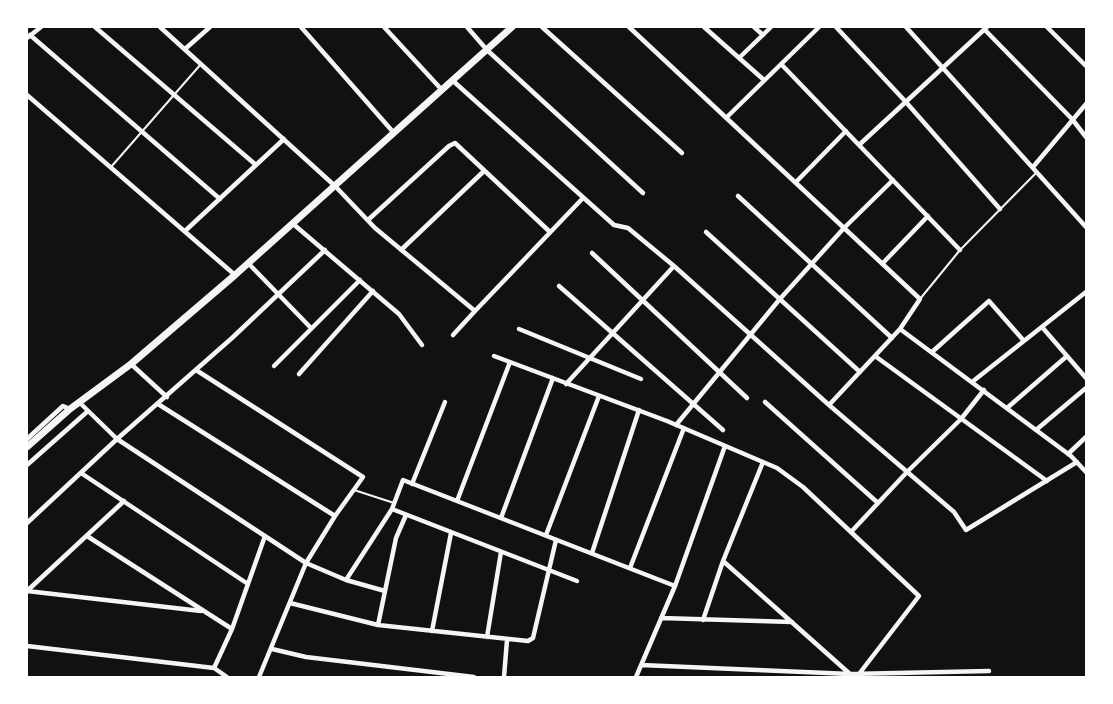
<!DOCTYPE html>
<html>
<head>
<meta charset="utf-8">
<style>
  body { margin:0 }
  #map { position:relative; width:1113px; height:704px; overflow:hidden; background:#111; font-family:Manrope,sans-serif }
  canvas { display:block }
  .frame { position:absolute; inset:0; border:28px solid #fff; pointer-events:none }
</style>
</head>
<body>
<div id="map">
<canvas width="1113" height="704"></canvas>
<div class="frame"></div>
</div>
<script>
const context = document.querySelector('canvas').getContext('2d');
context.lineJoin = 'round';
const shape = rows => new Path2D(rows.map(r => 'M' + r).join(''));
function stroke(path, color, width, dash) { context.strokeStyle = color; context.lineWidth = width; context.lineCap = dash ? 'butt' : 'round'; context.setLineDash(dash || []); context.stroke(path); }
stroke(shape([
  [111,167,201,64],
  [920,299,960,250,1035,174],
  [354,490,394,503]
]), '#f5f5f5', 2);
stroke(shape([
  [95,27,256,165],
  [160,27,335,186,375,228,475,311,583,198],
  [301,27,394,133],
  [384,27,442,90],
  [467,27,487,50,643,193],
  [542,27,682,153],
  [629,27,920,299,900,329,1071,456,1086,472],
  [704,27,764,80],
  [754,27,763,35],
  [836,27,905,101,1000,209],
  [906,27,1086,227],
  [1047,27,1086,66],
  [984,29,1072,119,1086,137],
  [30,35,220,199],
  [27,38,41,27],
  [185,49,210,27],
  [739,58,771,27],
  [781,64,960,250],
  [452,80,614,225,628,228,674,266,829,405,954,512,966,530,1077,462],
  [27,95,235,275],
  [727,117,819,27],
  [859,145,987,27],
  [1033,167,1086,104],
  [796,182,846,131],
  [738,196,892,338],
  [368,220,449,146,455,143,550,232],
  [292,223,399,314,422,345],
  [185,231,284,139],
  [706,232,860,372],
  [401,250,484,171],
  [592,253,747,398],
  [248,263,311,328],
  [882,264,928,216],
  [559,286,723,430],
  [1042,327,1086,378],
  [519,329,641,379],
  [453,335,475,311],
  [932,352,989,301,1024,341],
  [494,356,667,421,777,468,803,487,919,596,859,674],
  [875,356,1047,481],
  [131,364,167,397],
  [274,366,360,280],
  [196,370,363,477,335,516,306,563,259,677],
  [299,374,373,291],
  [972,382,1086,292],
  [566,384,674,266],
  [79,402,117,439,306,563,346,580,385,591],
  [765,402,878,503],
  [158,404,335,516],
  [829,405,900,329],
  [1007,408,1067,356],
  [676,425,779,300,844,228,893,180],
  [1036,430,1086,388],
  [27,439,63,406,70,409],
  [1068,454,1086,437],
  [27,465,88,411],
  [81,473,248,584],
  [412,484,445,402],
  [457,501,510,362],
  [501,518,553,378],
  [27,523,117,439,232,338,325,250],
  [851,532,907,472,961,419,984,390],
  [546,535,599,396],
  [87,536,232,629],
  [592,553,639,410],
  [723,561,850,674],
  [630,568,684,428],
  [346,580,392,509],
  [577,581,392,509,403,480,675,586],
  [27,591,201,611],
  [27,591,124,501],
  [290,603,378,625,528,641,533,638,556,540],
  [661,618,792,622],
  [703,620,723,561,763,462],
  [378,625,396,538,406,515],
  [432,631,451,533],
  [487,637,501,552],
  [27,646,214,668,227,677],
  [272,649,306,657,474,677],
  [641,665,850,674,989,671],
  [214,668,232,629,265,536],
  [504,677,507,640],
  [636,677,675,586,725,446]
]), '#f5f5f5', 4.5);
stroke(shape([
  [27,447,70,409,131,364,235,275,512,27]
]), '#f5f5f5', 7);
</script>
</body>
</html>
